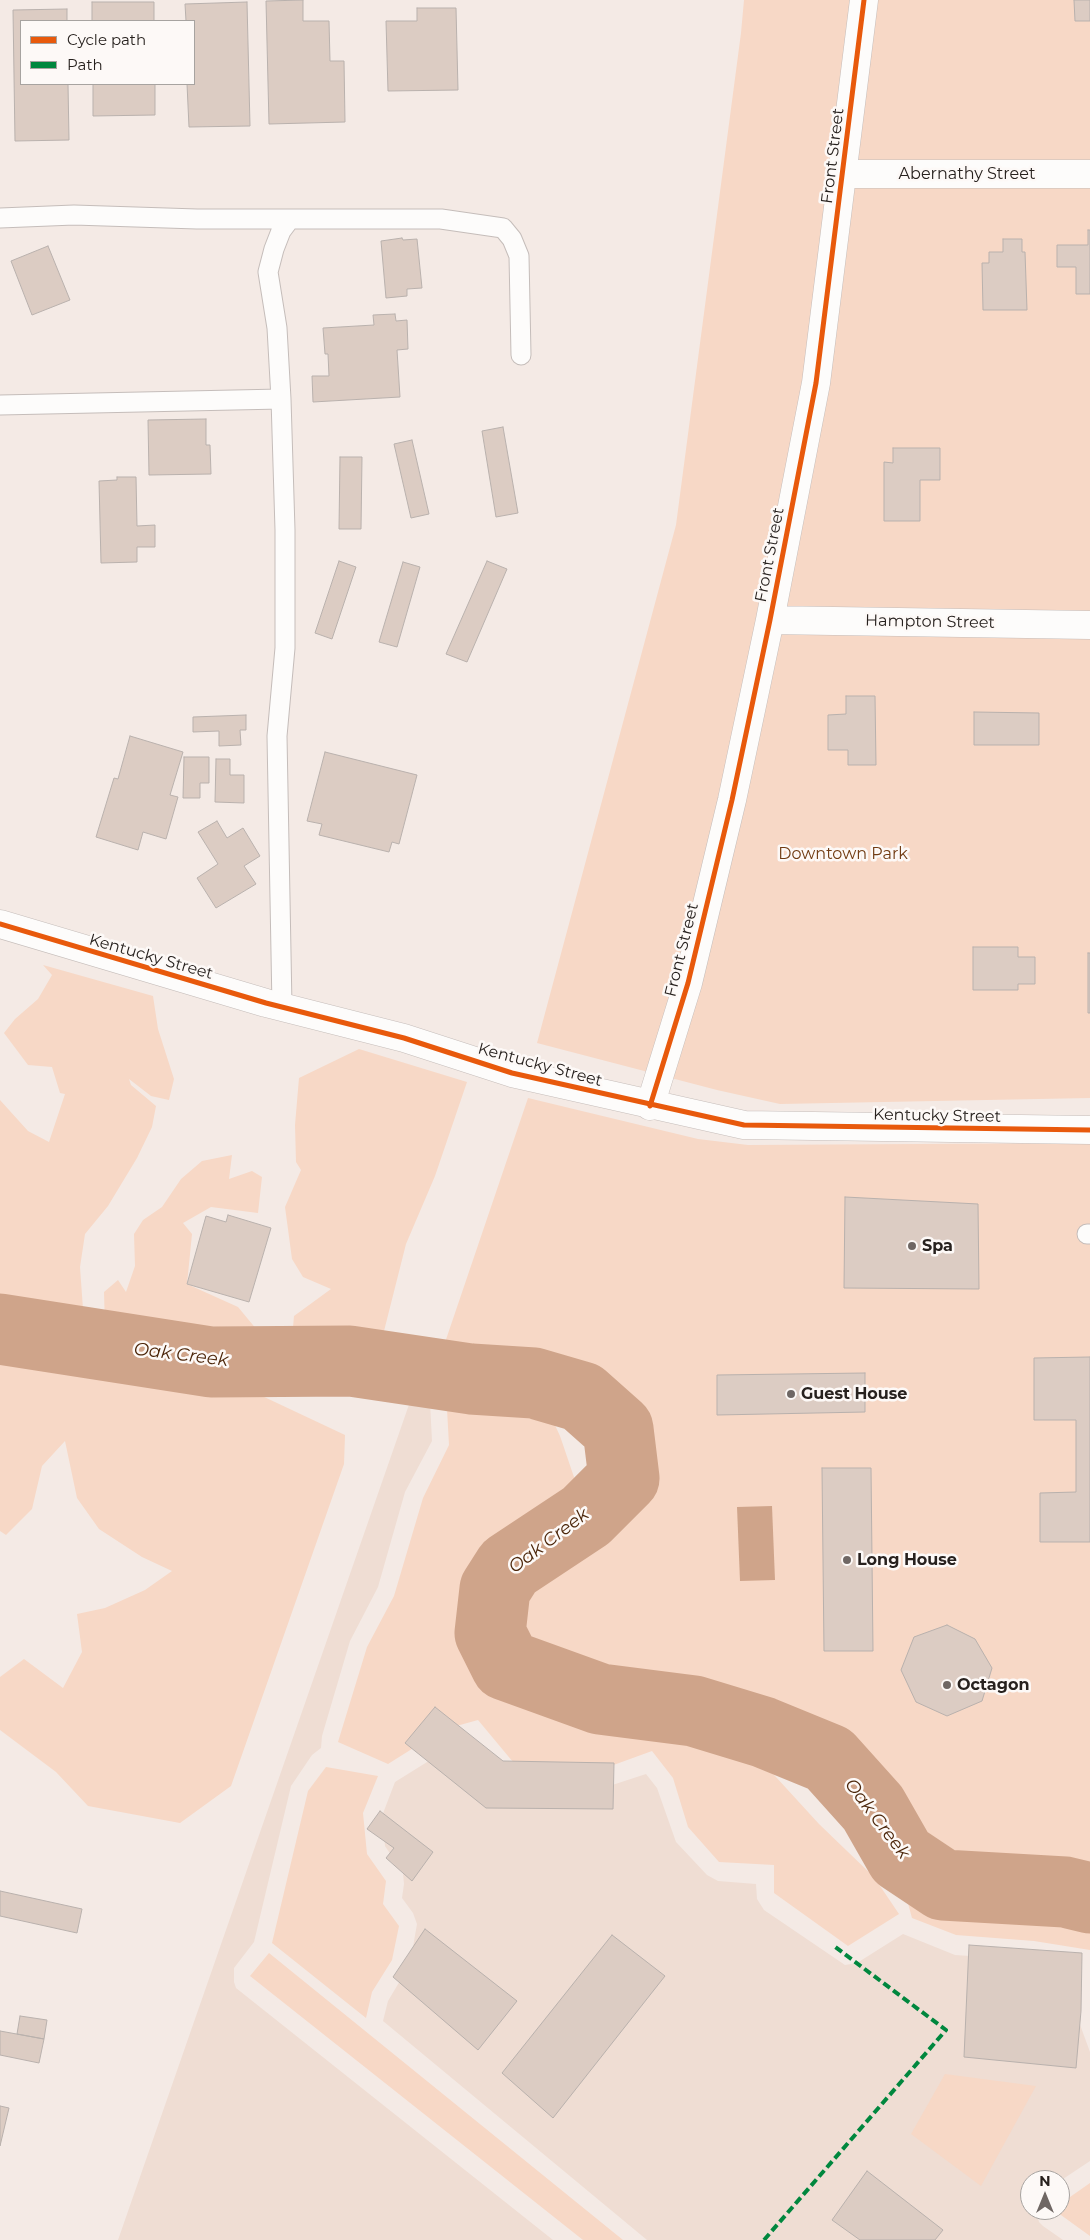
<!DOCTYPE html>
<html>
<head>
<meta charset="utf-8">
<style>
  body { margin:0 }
  #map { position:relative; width:1090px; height:2240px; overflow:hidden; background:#f4eae5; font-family:Montserrat,sans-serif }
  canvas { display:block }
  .legend { position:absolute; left:20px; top:20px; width:175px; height:65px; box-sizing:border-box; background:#fdf9f7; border:1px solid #a7a3a0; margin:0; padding:6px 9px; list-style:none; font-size:15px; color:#27211e }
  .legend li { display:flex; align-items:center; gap:10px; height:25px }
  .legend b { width:25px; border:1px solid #a7a3a0 }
  .north { position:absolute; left:1020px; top:2170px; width:50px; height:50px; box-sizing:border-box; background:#fdf9f7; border:1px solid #a7a3a0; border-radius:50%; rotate:0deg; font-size:14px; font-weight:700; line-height:20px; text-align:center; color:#27211e }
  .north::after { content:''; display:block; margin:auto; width:18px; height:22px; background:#6f6764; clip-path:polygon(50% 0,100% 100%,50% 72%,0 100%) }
</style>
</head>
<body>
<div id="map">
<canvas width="1090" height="2240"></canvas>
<ul class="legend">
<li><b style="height:6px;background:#e8590c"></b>Cycle path</li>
<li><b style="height:6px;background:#00873e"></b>Path</li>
</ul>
<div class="north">N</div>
</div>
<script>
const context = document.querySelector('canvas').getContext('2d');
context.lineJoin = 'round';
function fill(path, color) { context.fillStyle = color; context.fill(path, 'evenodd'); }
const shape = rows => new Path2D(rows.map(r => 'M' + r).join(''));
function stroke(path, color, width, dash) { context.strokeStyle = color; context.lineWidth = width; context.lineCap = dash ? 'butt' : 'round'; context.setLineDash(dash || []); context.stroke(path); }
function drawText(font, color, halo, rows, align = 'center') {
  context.font = font + ' Montserrat,sans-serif'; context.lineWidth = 5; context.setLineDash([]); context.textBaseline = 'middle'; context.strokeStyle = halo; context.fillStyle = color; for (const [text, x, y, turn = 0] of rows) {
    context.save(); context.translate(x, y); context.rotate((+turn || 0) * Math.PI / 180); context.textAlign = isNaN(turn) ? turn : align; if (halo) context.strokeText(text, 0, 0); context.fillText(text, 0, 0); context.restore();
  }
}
fill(shape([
  [420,1373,429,1383,432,1441,405,1492,378,1587,350,1641,322,1736,321,1748,312,1755,291,1786,254,1942,234,1968,234,1982,236,1988,553,2240,118,2240],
  [448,1749,505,1781,597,1790,646,1774,657,1788,676,1842,707,1875,718,1881,756,1884,757,1899,764,1910,845,1965,857,1963,903,1934,955,1955,1031,1960,1075,2011,1090,2052,1090,2161,1060,2181,1030,2180,1030,2210,1036,2210,1039,2222,1043,2226,1063,2240,647,2240,383,2021,388,2001,410,1964,417,1924,413,1913,402,1898,404,1884,403,1873,385,1846,382,1816,395,1782]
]), '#efddd3');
fill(shape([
  [744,0,1090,0,1090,1098,780,1104,717,1090,537,1043,676,525,741,33],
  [43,965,153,996,158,1029,174,1079,169,1100,151,1096,129,1079,131,1085,156,1106,152,1127,137,1158,108,1206,85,1234,80,1267,83,1309,66,1329,0,1309,0,1100,28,1131,49,1142,65,1094,60,1093,52,1067,28,1065,4,1033,15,1019,38,999,52,975],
  [359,1049,467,1082,435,1176,406,1244,384,1331,291,1350,294,1316,331,1289,303,1277,292,1259,285,1207,301,1170,296,1162,295,1125,299,1078],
  [528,1098,698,1139,748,1145,1090,1143,1090,1888,1060,1881,949,1878,903,1831,833,1740,687,1693,598,1687,510,1656,502,1626,504,1594,515,1578,589,1528,634,1484,625,1421,590,1389,531,1372,437,1366],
  [232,1155,229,1179,252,1171,262,1177,258,1213,211,1207,183,1223,192,1234,187,1284,238,1307,267,1342,253,1349,225,1346,213,1336,190,1342,161,1333,153,1322,126,1340,105,1328,104,1292,118,1280,126,1292,135,1266,134,1234,143,1220,162,1207,181,1179,202,1161],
  [11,1362,133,1381,212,1379,260,1395,345,1435,344,1464,231,1786,180,1823,88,1806,56,1772,0,1730,0,1677,24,1659,63,1688,82,1652,77,1614,105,1608,145,1590,172,1571,142,1557,99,1529,77,1498,65,1441,42,1466,32,1509,6,1535,0,1531,0,1363],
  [446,1391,495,1393,548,1410,560,1436,575,1480,568,1511,525,1534,488,1564,479,1649,525,1683,581,1707,650,1705,684,1710,737,1755,765,1765,819,1824,874,1877,899,1914,848,1946,774,1893,774,1865,719,1862,688,1827,673,1778,652,1751,597,1771,518,1768,478,1720,442,1730,388,1764,338,1742,367,1647,394,1596,423,1498,449,1445],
  [326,1767,378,1776,363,1813,367,1854,386,1881,383,1904,399,1926,392,1960,372,1992,366,2018,272,1943,308,1791],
  [906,1896,1015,1900,1090,1918,1090,1950,1034,1941,956,1935,912,1918],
  [269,1953,623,2240,583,2240,250,1976],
  [945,2074,1036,2086,981,2186,911,2134],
  [1090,2183,1090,2236,1054,2210,1060,2210,1060,2204]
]), '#f7d8c6');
fill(shape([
  [772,1506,775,1580,740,1581,737,1507]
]), '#cfa48a');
stroke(shape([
  [0,1329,211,1362,350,1361,471,1379,534,1383,582,1397,618,1429,624,1478,586,1516,509,1567,495,1589,490,1633,506,1665,600,1699,694,1711,763,1732,829,1759,873,1808,901,1857,943,1885,1065,1892,1090,1898]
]), '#cfa48a', 71);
const building = shape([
  [303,0,303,21,329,21,330,61,344,61,345,122,269,124,266,1,303,0],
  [1074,0,1090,0,1090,21,1075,21,1074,0],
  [92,2,154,2,154,21,92,21,92,2],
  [247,2,250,126,189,127,187,84,194,84,194,21,186,21,185,4,247,2],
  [417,8,456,8,458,90,388,91,386,21,417,21,417,8],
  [67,9,67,21,21,21,21,84,68,84,69,140,15,141,13,10,67,9],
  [93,84,155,84,155,115,93,116,93,84],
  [1088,230,1090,230,1090,294,1076,294,1076,267,1057,267,1057,245,1088,245,1088,230],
  [402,238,403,240,417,239,422,288,407,289,407,296,386,298,381,241,402,238],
  [1003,239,1022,239,1022,252,1025,252,1027,310,983,310,982,263,989,263,989,252,1003,252,1003,239],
  [48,246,70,300,32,315,11,261,48,246],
  [395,314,396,321,407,320,408,349,397,350,400,397,313,402,312,376,329,376,328,354,325,354,323,328,374,325,373,315,395,314],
  [206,419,206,445,210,445,211,474,149,475,148,420,206,419],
  [503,427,518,513,496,517,482,431,503,427],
  [412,440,429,514,411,518,394,444,412,440],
  [893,448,940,448,940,480,920,480,920,521,884,521,884,462,893,463,893,448],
  [340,457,362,457,361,529,339,529,340,457],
  [117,477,136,477,137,526,155,525,155,547,137,547,137,562,101,563,99,481,117,480,117,477],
  [339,561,356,567,332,639,315,633,339,561],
  [487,561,507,569,467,662,446,654,487,561],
  [403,562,420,567,397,647,379,642,403,562],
  [846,696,875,696,876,765,848,765,848,750,828,750,828,715,846,714,846,696],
  [974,712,1039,713,1039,745,974,745,974,712],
  [246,715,246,730,240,730,241,745,219,746,219,731,193,732,193,717,246,715],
  [130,736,183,752,170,795,178,797,166,839,143,832,138,850,96,837,114,778,118,779,130,736],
  [325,752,417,775,399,844,392,842,389,852,319,835,322,824,307,821,325,752],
  [184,757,209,757,209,783,200,783,200,798,183,798,184,757],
  [216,759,230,759,230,775,244,775,244,803,215,802,216,759],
  [217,821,227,838,243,828,260,856,244,866,256,884,216,908,197,878,218,864,198,832,217,821],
  [973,947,1018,947,1018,957,1035,957,1035,984,1018,984,1018,990,973,990,973,947],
  [1088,953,1090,953,1090,1013,1088,1013,1088,953],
  [845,1197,978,1204,979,1289,844,1288,845,1197],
  [228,1215,271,1228,249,1302,187,1284,206,1216,226,1222,228,1215],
  [1090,1357,1090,1542,1040,1542,1040,1493,1076,1492,1076,1420,1034,1420,1034,1358,1090,1357],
  [865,1373,865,1412,717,1415,717,1375,865,1373],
  [822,1468,871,1468,873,1651,824,1651,822,1468],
  [947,1625,975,1639,992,1668,982,1701,947,1716,916,1702,901,1670,914,1637,947,1625],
  [435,1707,503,1761,614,1763,613,1809,486,1808,405,1743,435,1707],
  [380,1811,433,1852,412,1881,386,1858,394,1848,367,1829,380,1811],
  [0,1891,82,1909,77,1933,0,1916,0,1891],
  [425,1929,517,2001,478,2050,393,1977,425,1929],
  [612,1935,665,1976,553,2118,502,2073,612,1935],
  [969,1945,1082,1953,1081,2011,1076,2068,964,2057,969,1945],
  [20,2016,47,2020,44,2039,17,2034,20,2016],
  [0,2031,44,2039,39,2063,0,2055,0,2031],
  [0,2106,9,2108,0,2146,0,2106],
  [867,2171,943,2230,935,2240,860,2240,832,2220,867,2171]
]);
fill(building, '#dcccc3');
stroke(building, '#b9b1ad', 1);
const lane = shape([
  [0,218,74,215,197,219,441,219,503,228,512,239,519,256,521,355],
  [0,405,281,399],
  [282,1007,277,736,285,648,285,530,281,399,277,328,268,272,274,249,281,231,290,219],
  [1087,1234,1090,1234]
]);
const street = shape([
  [843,174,1090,174],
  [770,620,1090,625],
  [0,924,266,1003,404,1038,512,1073,744,1125,1090,1130],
  [650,1106,688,983,732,800,770,620,816,383,864,0]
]);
stroke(lane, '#c5bdba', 21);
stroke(street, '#c5bdba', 29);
stroke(lane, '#fdfcfb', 19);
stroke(street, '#fdfcfb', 28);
stroke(shape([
  [764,2240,946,2030,834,1946]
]), '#00873e', 4, [8, 4]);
stroke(shape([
  [0,924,266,1003,404,1038,512,1073,744,1125,1090,1130],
  [650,1106,688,983,732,800,770,620,816,383,864,0]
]), '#e8590c', 5);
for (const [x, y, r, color] of [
  [912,1246,5,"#6f6764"],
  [791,1394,5,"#6f6764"],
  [847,1560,5,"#6f6764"],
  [947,1685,5,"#6f6764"]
]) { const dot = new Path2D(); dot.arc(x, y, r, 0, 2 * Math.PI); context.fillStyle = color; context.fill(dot); stroke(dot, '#fdf9f7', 2); }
drawText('16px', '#27211e', '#fdf9f7', [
  ["Front Street",833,156,-83],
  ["Abernathy Street",967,174],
  ["Front Street",770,555,-79],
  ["Hampton Street",930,622,1],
  ["Front Street",682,950,-76],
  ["Kentucky Street",151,957,16],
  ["Kentucky Street",540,1065,15],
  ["Kentucky Street",937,1116,1]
]);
drawText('16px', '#713b12', '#fdf9f7', [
  ["Downtown Park",843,854]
]);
drawText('bold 16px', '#27211e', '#fdf9f7', [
  ["Spa",922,1246],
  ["Guest House",801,1394],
  ["Long House",857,1560],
  ["Octagon",957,1685]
], 'left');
drawText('italic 18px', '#4c260a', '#fdf9f7', [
  ["Oak Creek",181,1355,7],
  ["Oak Creek",549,1541,-37],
  ["Oak Creek",877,1819,53]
]);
</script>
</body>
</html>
